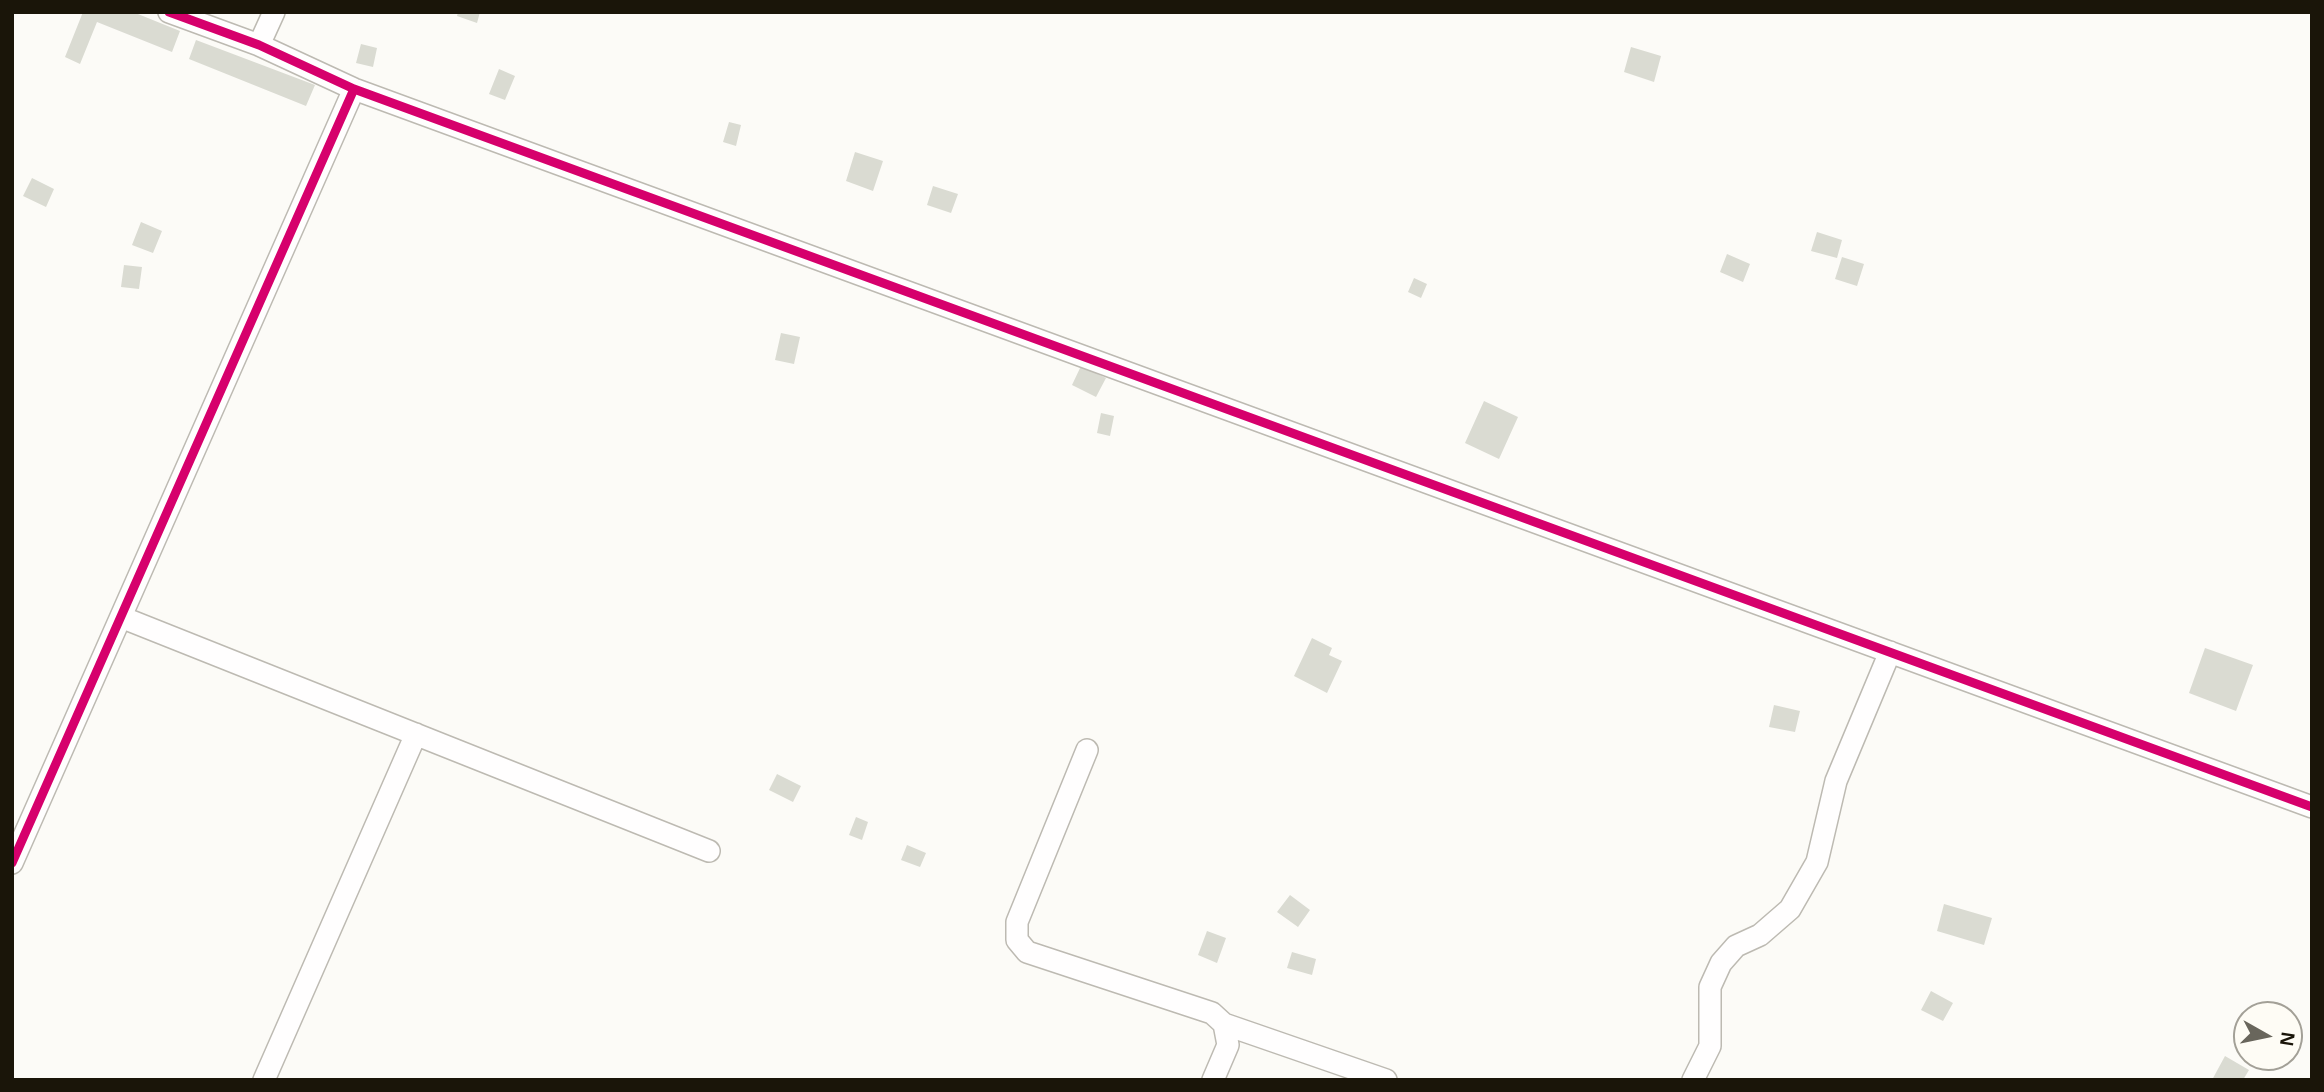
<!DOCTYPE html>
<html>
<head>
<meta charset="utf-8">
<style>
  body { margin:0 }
  #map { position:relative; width:2324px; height:1092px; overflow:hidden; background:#fcfbf7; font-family:Helvetica,sans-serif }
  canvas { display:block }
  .frame { position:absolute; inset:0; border:14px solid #1a1509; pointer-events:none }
  .north { position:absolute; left:2233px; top:1001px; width:70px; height:70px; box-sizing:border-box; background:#fefcf5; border:2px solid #a3a097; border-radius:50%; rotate:99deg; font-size:19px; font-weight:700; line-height:28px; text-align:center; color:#1a1509 }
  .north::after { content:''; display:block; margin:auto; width:24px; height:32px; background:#69665c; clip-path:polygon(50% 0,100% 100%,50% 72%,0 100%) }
</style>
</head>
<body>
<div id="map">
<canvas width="2324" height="1092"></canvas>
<div class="frame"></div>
<div class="north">N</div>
</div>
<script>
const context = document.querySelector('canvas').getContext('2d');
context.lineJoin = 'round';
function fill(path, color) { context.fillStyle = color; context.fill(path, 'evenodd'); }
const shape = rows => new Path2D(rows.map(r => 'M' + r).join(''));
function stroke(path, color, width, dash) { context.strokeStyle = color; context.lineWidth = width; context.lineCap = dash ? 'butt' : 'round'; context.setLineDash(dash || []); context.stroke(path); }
fill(shape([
  [83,12,133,12,180,31,172,52,97,22,80,64,65,57],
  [458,12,480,12,477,23,457,16],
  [196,40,315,85,306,106,189,59],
  [361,44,377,48,373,67,356,63],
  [1631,47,1661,56,1654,82,1624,72],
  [499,69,515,76,505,100,489,94],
  [729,122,741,125,736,146,723,142],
  [855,152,883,161,873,191,846,181],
  [32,178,54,189,46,207,23,196],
  [933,186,958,194,951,213,927,205],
  [141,222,162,231,153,253,132,245],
  [1817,232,1842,240,1837,258,1811,251],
  [1727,254,1750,264,1743,282,1720,272],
  [1842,257,1864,264,1857,286,1835,279],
  [124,265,142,267,139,289,121,287],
  [1414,278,1427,284,1421,298,1408,292],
  [781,333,800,337,794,364,775,360],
  [1081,366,1106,378,1096,397,1072,385],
  [1484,401,1518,417,1499,459,1465,443],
  [1101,413,1114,416,1110,436,1097,433],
  [1312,638,1332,648,1329,655,1342,661,1327,693,1294,676],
  [2205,648,2253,665,2236,711,2189,693],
  [1774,705,1800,711,1795,732,1769,727],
  [777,774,801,786,793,802,769,790],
  [856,817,868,822,862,840,849,835],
  [907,845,926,853,920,867,901,860],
  [1290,895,1310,910,1298,927,1277,912],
  [1944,904,1992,918,1984,945,1937,931],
  [1207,931,1226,938,1217,963,1198,955],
  [1292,952,1316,959,1312,975,1287,968],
  [1931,991,1953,1003,1943,1021,1921,1010],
  [2225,1056,2249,1070,2243,1080,2212,1080]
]), '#dadbd2');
const street = shape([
  [169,12,259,45,354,89,2312,807],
  [259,45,274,12],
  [121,617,709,851],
  [1087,750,1017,922,1017,940,1027,952,1212,1013,1224,1024,1228,1045,1213,1080],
  [12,863,354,89],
  [1224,1024,1386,1080],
  [264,1080,416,734],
  [1693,1080,1710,1046,1710,987,1721,963,1736,946,1760,935,1790,909,1817,862,1836,781,1890,652]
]);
stroke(street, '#bdbab2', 24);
stroke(street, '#fffefe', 21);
stroke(shape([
  [169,12,259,45,354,89,2312,807],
  [12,863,354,89]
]), '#d6006c', 9);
</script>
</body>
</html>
